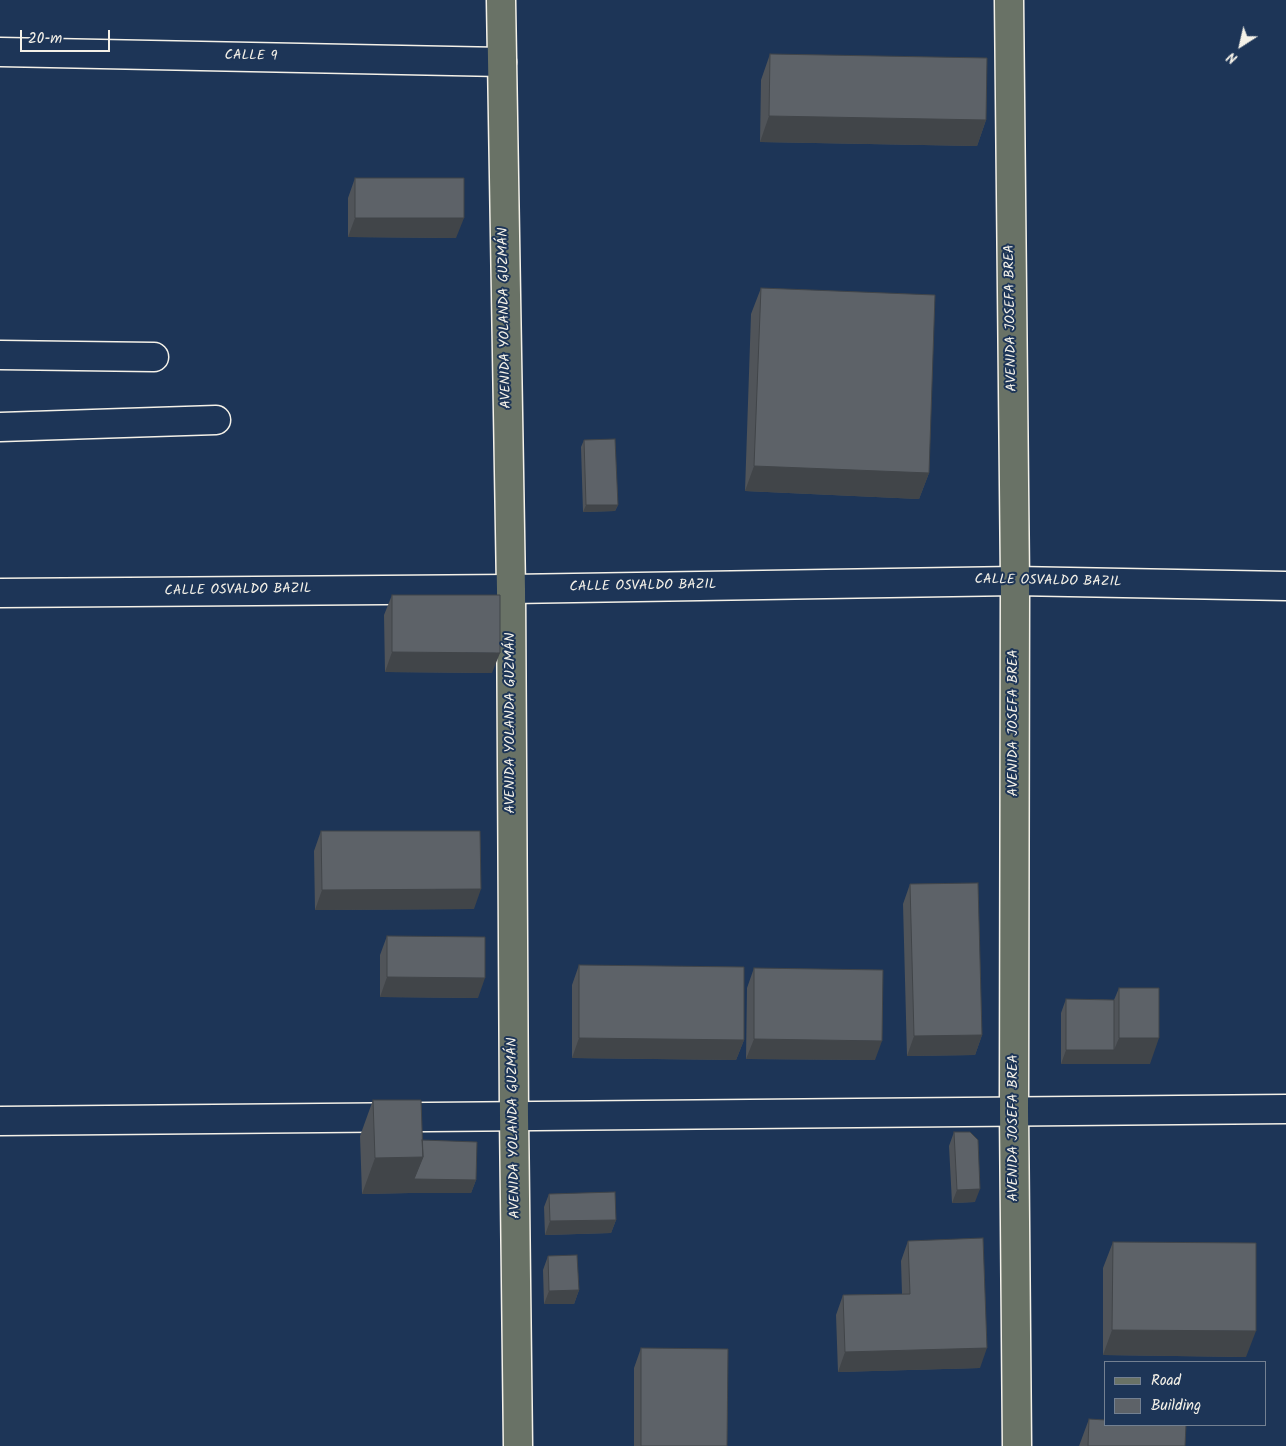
<!DOCTYPE html>
<html>
<head>
<meta charset="utf-8">
<style>
  body { margin:0 }
  #map { position:relative; width:1286px; height:1446px; overflow:hidden; background:#1d3557; font-family:Kalam,sans-serif }
  canvas { display:block }
  .legend { position:absolute; left:1104px; top:1361px; width:162px; height:65px; box-sizing:border-box; background:#1d3557; border:1px solid #738091; margin:0; padding:6px 9px; list-style:none; font-size:15px; color:#f4f1e8 }
  .legend li { display:flex; align-items:center; gap:10px; height:25px }
  .legend b { width:25px; border:1px solid #738091 }
  .north { position:absolute; left:1216px; top:20px; width:50px; height:50px; -webkit-text-stroke:4px #1d3557; paint-order:stroke; rotate:215deg; font-size:14px; font-weight:700; line-height:20px; text-align:center; color:#f4f1e8 }
  .north::after { content:''; display:block; margin:auto; width:18px; height:22px; background:#f4f1e8; clip-path:polygon(50% 0,100% 100%,50% 72%,0 100%) }
  .scale { position:absolute; left:20px; top:30px; width:90px; height:22px; box-sizing:border-box; border:2px solid #f4f1e8; border-top:0; padding-left:6px; font-size:15px; line-height:18px; white-space:nowrap; color:#f4f1e8; -webkit-text-stroke:4px #1d3557; paint-order:stroke }
</style>
</head>
<body>
<div id="map">
<canvas width="1286" height="1446"></canvas>
<ul class="legend">
<li><b style="height:6px;background:#697266"></b>Road</li>
<li><b style="height:14px;background:#5d6268"></b>Building</li>
</ul>
<div class="north">N</div>
<div class="scale">20 m</div>
</div>
<script>
const context = document.querySelector('canvas').getContext('2d');
context.lineJoin = 'round';
const shape = rows => new Path2D(rows.map(r => 'M' + r).join(''));
function stroke(path, color, width, dash) { context.strokeStyle = color; context.lineWidth = width; context.lineCap = dash ? 'butt' : 'round'; context.setLineDash(dash || []); context.stroke(path); }
function fill(path, color) { context.fillStyle = color; context.fill(path, 'evenodd'); }
function drawText(font, color, halo, rows, align = 'center') {
  context.font = font + ' Kalam,sans-serif'; context.lineWidth = 4; context.setLineDash([]); context.textBaseline = 'middle'; context.strokeStyle = halo; context.fillStyle = color; for (const [text, x, y, turn = 0] of rows) {
    context.save(); context.translate(x, y); context.rotate((+turn || 0) * Math.PI / 180); context.textAlign = isNaN(turn) ? turn : align; if (halo) context.strokeText(text, 0, 0); context.fillText(text, 0, 0); context.restore();
  }
}
const minor = shape([
  [0,52,502,62],
  [0,355,154,357],
  [0,427,216,420],
  [0,593,511,589,1015,581,1286,586],
  [0,1121,1286,1109]
]);
const major = shape([
  [501,0,511,589,514,1116,518,1446],
  [1009,0,1015,581,1014,1111,1017,1446]
]);
stroke(minor, '#f4f1e8', 31);
stroke(major, '#f4f1e8', 31);
stroke(minor, '#1d3557', 28);
stroke(major, '#697266', 28);
fill(shape([
  [770,54,986,120,977,146,760,142,761,80],
  [355,178,456,238,348,237,348,198],
  [761,288,929,473,919,499,745,491,751,314],
  [584,440,618,505,615,511,583,512,581,447],
  [392,595,492,673,385,672,384,615],
  [321,831,474,909,315,910,314,851],
  [910,884,982,1035,975,1055,907,1056,903,904],
  [387,936,478,998,380,997,380,955],
  [579,965,744,1040,736,1060,572,1058,572,985],
  [754,968,875,1060,746,1059,747,988],
  [1119,988,1150,1064,1061,1064,1061,1013,1066,999,1114,1000],
  [373,1100,422,1140,476,1180,471,1193,410,1193,362,1194,360,1136],
  [954,1132,975,1202,952,1203,949,1146],
  [549,1194,616,1220,611,1233,545,1235,544,1207],
  [908,1241,980,1368,838,1372,836,1315,843,1295,902,1294,901,1261],
  [1113,1242,1246,1357,1103,1355,1103,1268],
  [548,1256,579,1290,574,1304,544,1304,543,1270],
  [641,1348,727,1446,634,1446,634,1368],
  [1089,1419,1185,1446,1079,1446]
]), '#505459');
fill(shape([
  [769,116,986,120,977,146,760,142],
  [355,218,464,218,456,238,348,237],
  [754,466,929,473,919,499,745,491],
  [586,505,618,505,615,511,583,512],
  [392,652,500,653,492,673,385,672],
  [481,889,474,909,315,910,322,890],
  [387,977,485,978,478,998,380,997],
  [982,1035,975,1055,907,1056,914,1036],
  [579,1038,744,1040,736,1060,572,1058],
  [1119,1038,1159,1038,1150,1064,1061,1064,1066,1050,1114,1050],
  [754,1039,882,1041,875,1060,746,1059],
  [423,1157,476,1180,471,1193,410,1193,362,1194,375,1158],
  [980,1189,975,1202,952,1203,957,1190],
  [616,1220,611,1233,545,1235,550,1221],
  [579,1290,574,1304,544,1304,549,1291],
  [1112,1330,1256,1331,1246,1357,1103,1355],
  [987,1348,980,1368,838,1372,845,1352]
]), '#414549');
const building = shape([
  [770,54,987,58,986,120,769,116,770,54],
  [355,178,464,178,464,218,355,218,355,178],
  [761,288,935,295,929,473,754,466,761,288],
  [615,439,618,505,586,505,584,440,615,439],
  [392,595,500,595,500,653,392,652,392,595],
  [321,831,480,831,481,889,322,890,321,831],
  [978,883,982,1035,914,1036,910,884,978,883],
  [387,936,485,937,485,978,387,977,387,936],
  [579,965,744,967,744,1040,579,1038,579,965],
  [754,968,883,970,882,1041,754,1039,754,968],
  [1119,988,1159,988,1159,1038,1119,1038,1119,988],
  [1066,999,1114,1000,1114,1050,1066,1050,1066,999],
  [373,1100,421,1100,423,1157,375,1158,373,1100],
  [954,1132,970,1132,978,1140,980,1189,957,1190,954,1132],
  [422,1140,477,1142,476,1180,414,1179,423,1157,422,1140],
  [615,1192,616,1220,550,1221,549,1194,615,1192],
  [983,1238,987,1348,845,1352,843,1295,910,1294,908,1241,983,1238],
  [1113,1242,1256,1243,1256,1331,1112,1330,1113,1242],
  [577,1255,579,1290,549,1291,548,1256,577,1255],
  [641,1348,728,1349,727,1446,641,1446,641,1348],
  [1089,1419,1105,1420,1105,1425,1186,1425,1185,1446,1088,1446,1089,1419]
]);
fill(building, '#5d6268');
stroke(building, '#414549', 1);
drawText('14px', '#f4f1e8', '#1d3557', [
  ["CALLE 9",251,57,1],
  ["AVENIDA YOLANDA GUZMÁN",506,318,-91],
  ["AVENIDA JOSEFA BREA",1012,318,-91],
  ["CALLE OSVALDO BAZIL",1048,582,1],
  ["CALLE OSVALDO BAZIL",643,587,-1],
  ["CALLE OSVALDO BAZIL",238,591,-1],
  ["AVENIDA YOLANDA GUZMÁN",512,723,-90],
  ["AVENIDA JOSEFA BREA",1015,723,-90],
  ["AVENIDA YOLANDA GUZMÁN",515,1128,-91],
  ["AVENIDA JOSEFA BREA",1015,1128,-90]
]);
</script>
</body>
</html>
